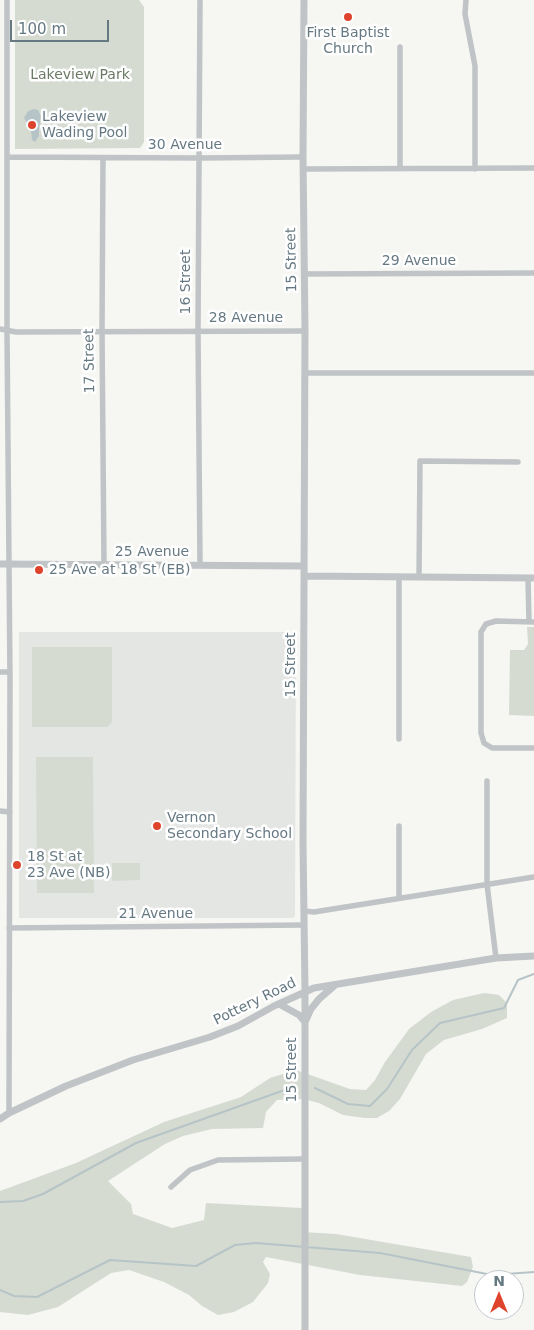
<!DOCTYPE html>
<html>
<head>
<meta charset="utf-8">
<style>
  body { margin:0 }
  #map { position:relative; width:534px; height:1330px; overflow:hidden; background:#f6f6f3; font-family:"DejaVu Sans",sans-serif }
  canvas { display:block }
  .north { position:absolute; left:474px; top:1270px; width:50px; height:50px; box-sizing:border-box; background:#fff; border:1px solid #c2c9cd; border-radius:50%; rotate:0deg; font-size:14px; font-weight:700; line-height:20px; text-align:center; color:#667983 }
  .north::after { content:''; display:block; margin:auto; width:18px; height:22px; background:#de442c; clip-path:polygon(50% 0,100% 100%,50% 72%,0 100%) }
  .scale { position:absolute; left:10px; top:20px; width:99px; height:22px; box-sizing:border-box; border:2px solid #667983; border-top:0; padding-left:6px; font-size:15px; line-height:18px; white-space:nowrap; color:#667983; -webkit-text-stroke:4px #fff; paint-order:stroke }
</style>
</head>
<body>
<div id="map">
<canvas width="534" height="1330"></canvas>
<div class="north">N</div>
<div class="scale">100 m</div>
</div>
<script>
const context = document.querySelector('canvas').getContext('2d');
context.lineJoin = 'round';
function fill(path, color) { context.fillStyle = color; context.fill(path, 'evenodd'); }
const shape = rows => new Path2D(rows.map(r => 'M' + r).join(''));
function stroke(path, color, width, dash) { context.strokeStyle = color; context.lineWidth = width; context.lineCap = dash ? 'butt' : 'round'; context.setLineDash(dash || []); context.stroke(path); }
function drawText(font, color, halo, rows, align = 'center') {
  context.font = font + ' "DejaVu Sans",sans-serif'; context.lineWidth = 5; context.setLineDash([]); context.textBaseline = 'middle'; context.strokeStyle = halo; context.fillStyle = color; for (const [text, x, y, turn = 0] of rows) {
    context.save(); context.translate(x, y); context.rotate((+turn || 0) * Math.PI / 180); context.textAlign = isNaN(turn) ? turn : align; if (halo) context.strokeText(text, 0, 0); context.fillText(text, 0, 0); context.restore();
  }
}
fill(shape([
  [19,632,296,632,295,916,293,918,19,918]
]), '#e4e6e4');
fill(shape([
  [15,0,139,0,144,7,144,142,140,148,15,149],
  [527,627,534,627,534,716,509,715,510,650,524,650,528,644],
  [32,647,112,647,112,722,107,727,32,727],
  [36,757,93,757,94,893,37,893],
  [112,863,140,863,140,880,112,881],
  [484,993,499,995,507,1003,507,1018,482,1029,444,1040,426,1054,400,1099,389,1111,377,1118,364,1118,343,1115,319,1103,304,1099,277,1100,266,1112,263,1128,212,1129,183,1136,165,1144,108,1181,131,1204,133,1214,172,1228,204,1220,206,1203,302,1208,303,1232,336,1234,471,1257,473,1267,467,1282,462,1286,360,1275,266,1257,263,1262,270,1274,268,1283,253,1302,234,1312,218,1315,202,1306,189,1295,164,1282,129,1270,111,1273,58,1307,28,1315,0,1312,0,1191,76,1163,164,1122,241,1097,270,1078,296,1070,350,1089,366,1090,375,1080,385,1062,409,1029,431,1012,453,1000]
]), '#d6dbd2');
fill(shape([
  [34,109,38,110,41,116,39,128,39,136,35,142,32,140,31,130,24,118,28,111]
]), '#b6c4c7');
stroke(shape([
  [315,1088,348,1104,370,1106,387,1089,412,1050,440,1023,504,1008,518,980,534,974],
  [0,1202,23,1201,43,1194,136,1143,293,1087],
  [0,1290,14,1296,37,1297,110,1260,196,1266,235,1245,256,1243,380,1253,492,1275,534,1272]
]), '#b6c4c7', 2);
stroke(shape([
  [7,0,7,331,10,679,9,1113],
  [200,0,198,330,200,564],
  [466,0,465,14,475,66,475,169],
  [7,157,199,158,303,157],
  [103,158,102,331,104,565],
  [303,169,534,168],
  [400,169,400,47],
  [305,274,534,273],
  [0,329,16,332,305,331],
  [305,373,534,373],
  [399,577,399,739],
  [419,577,420,461,518,462],
  [528,578,529,622],
  [534,622,496,621,486,624,481,632,481,733,484,743,492,748,534,748],
  [0,672,10,672],
  [487,781,487,884,496,958],
  [0,811,10,812],
  [399,826,399,897],
  [304,911,314,912,534,877],
  [9,928,304,925],
  [171,1187,190,1170,218,1160,304,1159]
]), '#c0c4c7', 5.5);
stroke(shape([
  [304,0,303,157,305,331,303,843,305,991,305,1330],
  [0,564,304,566],
  [304,576,534,578],
  [279,1004,299,1015,305,1022,311,1009,319,999,334,986],
  [0,1119,9,1113,66,1086,133,1060,210,1037,238,1026,274,1006,314,988,496,958,534,956]
]), '#c0c4c7', 7);
for (const [x, y, r, color] of [
  [348,17,5,"#de442c"],
  [32,125,5,"#de442c"],
  [39,570,5,"#de442c"],
  [157,826,5,"#de442c"],
  [17,865,5,"#de442c"]
]) { const dot = new Path2D(); dot.arc(x, y, r, 0, 2 * Math.PI); context.fillStyle = color; context.fill(dot); stroke(dot, '#fff', 2); }
drawText('14px', '#667983', '#fff', [
  ["First Baptist",348,33,"center"],
  ["Church",348,49,"center"],
  ["Lakeview",42,117],
  ["Wading Pool",42,133],
  ["25 Ave at 18 St (EB)",49,570],
  ["Vernon",167,818],
  ["Secondary School",167,834],
  ["18 St at",27,857],
  ["23 Ave (NB)",27,873]
], 'left');
drawText('14px', '#6b7a65', '#fff', [
  ["Lakeview Park",80,75]
]);
drawText('14px', '#667983', '#fff', [
  ["30 Avenue",185,145],
  ["15 Street",292,260,-91],
  ["29 Avenue",419,261],
  ["16 Street",186,282,-90],
  ["28 Avenue",246,318],
  ["17 Street",90,361,-91],
  ["25 Avenue",152,552],
  ["15 Street",291,665,-90],
  ["21 Avenue",156,914],
  ["Pottery Road",255,1002,-26],
  ["15 Street",292,1070,-90]
]);
</script>
</body>
</html>
